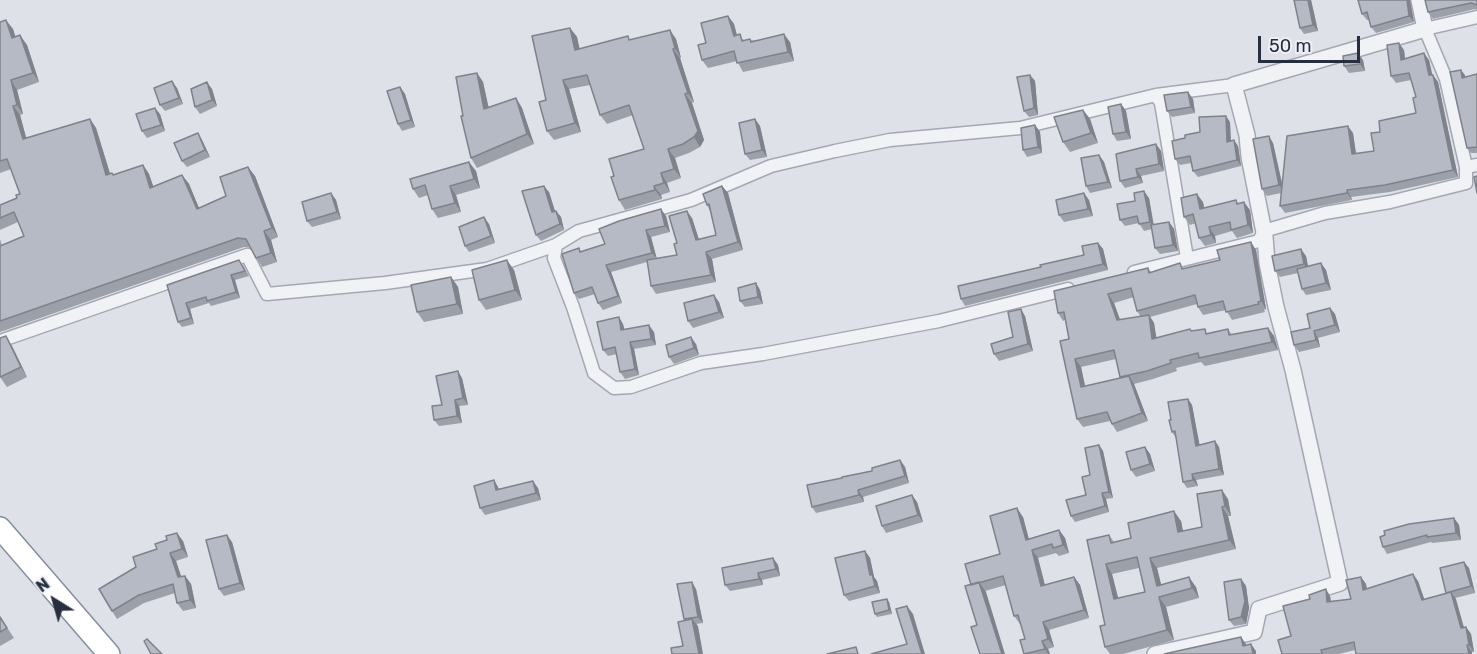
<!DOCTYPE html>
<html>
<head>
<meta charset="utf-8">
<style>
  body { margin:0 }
  #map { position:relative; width:1477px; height:654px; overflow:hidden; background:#dee1e8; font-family:Rubik,sans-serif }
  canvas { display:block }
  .north { position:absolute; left:24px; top:570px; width:60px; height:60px; -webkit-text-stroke:4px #eef0f6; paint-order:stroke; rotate:323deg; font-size:16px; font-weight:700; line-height:24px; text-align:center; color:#272e3f }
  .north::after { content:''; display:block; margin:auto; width:21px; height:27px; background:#272e3f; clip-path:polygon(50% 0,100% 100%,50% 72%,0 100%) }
  .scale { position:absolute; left:1258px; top:36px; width:102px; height:27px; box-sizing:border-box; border:3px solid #272e3f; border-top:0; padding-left:8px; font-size:18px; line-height:21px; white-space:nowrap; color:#272e3f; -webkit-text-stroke:4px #eef0f6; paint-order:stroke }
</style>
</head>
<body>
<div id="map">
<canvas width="1477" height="654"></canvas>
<div class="north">N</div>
<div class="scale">50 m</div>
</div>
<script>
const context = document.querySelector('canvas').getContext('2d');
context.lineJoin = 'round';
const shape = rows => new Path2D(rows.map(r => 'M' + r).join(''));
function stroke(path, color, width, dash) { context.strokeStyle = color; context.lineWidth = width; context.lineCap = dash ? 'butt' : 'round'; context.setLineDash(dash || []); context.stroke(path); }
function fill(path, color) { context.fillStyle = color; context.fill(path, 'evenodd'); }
const minor = shape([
  [1156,95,1161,103,1187,258],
  [1466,167,1446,79,1425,29,1477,17],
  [556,245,554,258,573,307,594,373,614,388,631,387,701,363,763,354,939,321,1068,289],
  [1134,272,1259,241,1264,231,1325,213,1390,202,1466,183,1466,167,1477,165],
  [0,341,247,255,267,294,385,283,487,269,556,245,579,231,691,200,771,166,835,151,890,140,1020,128,1156,95,1234,85]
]);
const tertiary = shape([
  [1155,654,1254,632,1259,609,1340,583,1293,370,1276,307,1267,263,1265,237,1249,157,1247,135,1234,85,1425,29,1419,0]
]);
const trunk = shape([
  [0,528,109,654]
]);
stroke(minor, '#a3a8b2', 15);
stroke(tertiary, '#a3a8b2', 18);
stroke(trunk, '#858e9f', 24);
stroke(minor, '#f1f2f6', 12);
stroke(tertiary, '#f1f2f6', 15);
stroke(trunk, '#fff', 21);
fill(shape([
  [1311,0,1318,31,1304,34,1300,28],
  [1358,0,1410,0,1414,22,1376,33,1371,27,1369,20,1367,20,1362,14],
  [1477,0,1477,10,1475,9,1433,19,1428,12],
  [728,16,734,24,737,35,744,40,790,42,794,61,743,72,737,61,708,68,702,60,706,43],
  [0,22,13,29,15,37,27,45,39,82,17,90,23,114,20,115,26,138,90,119,96,128,110,173,114,175,143,165,149,174,153,187,182,175,189,184,199,208,226,196,255,176,278,237,271,240,277,262,262,267,251,248,244,247,0,332,0,239,2,245,24,236,18,222,0,230,0,205,17,198,20,194,11,169,0,173],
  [570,28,577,37,579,49,631,40,676,39,681,58,680,58,694,102,692,103,704,140,700,147,689,153,675,158,681,178,667,183,670,192,661,195,662,199,625,210,619,200,614,176,644,149,633,115,607,124,600,115,590,85,569,89,581,132,554,140,547,131],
  [1404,50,1405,59,1429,60,1432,75,1433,75,1438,82,1458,177,1390,192,1351,197,1352,200,1285,213,1280,206,1281,193,1267,196,1262,189,1273,143,1282,185,1353,133,1356,154,1374,151,1380,132,1416,113,1416,97,1411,80,1396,83,1391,76],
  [1363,60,1365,71,1349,73,1344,66],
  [477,73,483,82,488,107,516,98,522,108,534,144,477,168,471,158,463,116],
  [1477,74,1477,153,1471,153,1467,148,1465,75,1465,78],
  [1030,75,1035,81,1038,115,1029,117,1024,111],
  [400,87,405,94,415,127,402,131,398,124],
  [177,88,183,104,165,111,160,105],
  [212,89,217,106,200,114,195,107],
  [1193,99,1195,113,1172,117,1167,111],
  [1121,104,1126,111,1131,139,1117,141,1113,134],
  [1083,110,1090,119,1098,143,1070,152,1063,142],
  [160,114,165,131,147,138,142,131],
  [755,119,760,126,767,157,750,160,745,154],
  [1230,122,1231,141,1238,146,1241,166,1198,177,1193,171,1191,163,1180,165,1175,159,1185,138],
  [1035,125,1040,132,1042,153,1027,157,1023,150],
  [198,133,202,140,210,157,187,167,182,161],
  [1156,144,1161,151,1164,171,1141,176,1143,183,1125,188,1120,181],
  [1099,155,1104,162,1112,188,1090,193,1086,186],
  [476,171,480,188,456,195,461,212,438,218,432,209,428,195,419,198,413,189],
  [722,186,728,193,743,250,712,259,716,282,656,294,651,286,647,262,611,272,622,303,603,310,598,303,595,294,579,299,574,293,579,248,581,252,605,244,666,216,670,232,651,237,656,259,677,255,677,243,692,218,699,239,716,235,710,211,707,205],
  [549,192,555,211,556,211,561,217,564,230,541,241,536,235],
  [331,193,336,200,341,219,312,227,307,221],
  [1149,198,1154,225,1169,222,1174,229,1178,251,1160,254,1155,248,1152,229,1144,231,1139,223,1125,226,1120,220],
  [1089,200,1093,216,1064,222,1059,215],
  [1236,200,1238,203,1250,210,1253,233,1237,238,1232,231,1215,236,1216,243,1205,246,1199,238,1196,223,1190,225,1184,217,1203,202,1204,208],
  [489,224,495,243,469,252,465,246],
  [1098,243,1103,249,1108,270,965,306,961,299,1041,267,1084,255],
  [1256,250,1266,309,1264,310,1265,312,1232,320,1226,310,1203,315,1198,307,1197,304,1150,317,1154,323,1156,338,1191,331,1208,333,1228,329,1232,335,1268,328,1274,336,1278,350,1205,366,1201,362,1176,368,1177,371,1153,379,1134,384,1148,421,1117,432,1110,421,1083,427,1077,419,1069,339,1065,320,1063,321,1058,313,1148,268,1151,272,1184,269,1220,260],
  [1134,297,1137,311,1141,317,1120,320,1114,303],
  [1116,359,1121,378,1085,386,1081,367],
  [1306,256,1308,266,1326,270,1331,290,1306,295,1302,289,1298,273,1280,277,1275,271],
  [243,265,249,276,235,280,240,298,211,306,209,303,190,309,194,324,182,327,178,322,167,285],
  [514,270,522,300,486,310,479,300],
  [451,277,458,287,463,314,424,322,417,312],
  [756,283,760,290,763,304,745,307,740,301],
  [719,302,724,318,693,328,688,321],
  [1330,308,1335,314,1340,332,1318,338,1320,347,1299,352,1294,345],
  [1025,316,1033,351,999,361,994,354,1013,337],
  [623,324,624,329,654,332,656,345,634,349,639,375,625,379,620,372,617,354,608,356,603,350],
  [696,344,699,355,674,364,669,357],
  [12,346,27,377,7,387,0,377],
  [462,378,468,405,459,406,462,423,439,426,434,420,442,405],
  [1188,399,1192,405,1199,445,1215,441,1219,447,1224,475,1196,480,1198,486,1187,488,1183,482,1176,438,1172,432,1171,420],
  [1099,445,1103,451,1113,498,1106,499,1109,512,1075,522,1071,516,1086,495],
  [1145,447,1150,454,1155,471,1136,477,1131,470],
  [900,460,905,467,909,483,863,497,864,502,816,513,812,507,842,478,872,471],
  [494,480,499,490,538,488,541,500,485,515,480,508],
  [1228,499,1231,516,1228,516,1236,549,1157,568,1161,585,1196,587,1199,598,1166,607,1174,640,1123,654,1110,654,1105,647,1105,625,1087,540,1109,535,1114,542,1131,538,1181,521,1183,531,1202,527],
  [1139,568,1145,592,1118,598,1112,574],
  [917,502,923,522,886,533,882,526],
  [1023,517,1029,539,1059,530,1065,538,1069,553,1059,556,1056,553,1038,558,1045,585,1074,577,1080,585,1089,618,1049,630,1054,647,1048,649,1050,654,1024,654,1025,639,1021,624,1020,624,1014,616,1006,585,985,591,986,592,977,625,971,585,1000,554],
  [1454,518,1459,525,1461,540,1432,543,1431,542,1387,554,1383,547],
  [183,541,188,557,176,561,181,576,185,576,191,584,196,608,183,611,177,603,175,593,144,603,117,619,112,611,136,567,157,549],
  [232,542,245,590,224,596,219,589],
  [865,551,870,558,874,577,877,581,880,593,849,601,844,595],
  [773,558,778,565,780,576,762,580,763,585,730,591,725,585],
  [1469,568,1475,593,1455,598,1464,628,1466,627,1471,634,1474,652,1472,652,1472,654,1356,654,1355,650,1339,654,1282,654,1291,636,1330,596,1331,601,1351,599,1361,577,1366,584,1367,589,1418,581,1424,599,1446,593],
  [1241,579,1246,586,1249,608,1246,624,1234,626,1229,620],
  [696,589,703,623,696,624,698,626,684,619],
  [889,602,892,614,877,617,875,614],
  [0,617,14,638,0,646]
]), '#9ca0a9');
fill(shape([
  [1308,0,1311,0,1318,31,1313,25],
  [1407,0,1410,0,1414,22,1409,16],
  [728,16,734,24,739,44,734,36],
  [6,20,13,29,19,47,12,38],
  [570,28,577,37,582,59,575,50],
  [670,30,676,39,681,58,675,48],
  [784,34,790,42,794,61,788,52],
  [20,35,27,45,39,82,33,73],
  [1399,43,1404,50,1406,67,1401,60],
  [673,49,680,58,694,102,688,93],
  [1358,53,1363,60,1365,71,1360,64],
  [1424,53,1429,60,1434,82,1429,75],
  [1461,70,1465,75,1466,84,1462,78],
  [477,73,483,82,491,118,484,109],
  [1030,75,1035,81,1038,115,1034,108],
  [1433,75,1438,82,1458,177,1453,170],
  [11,80,17,90,23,114,17,105],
  [563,80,569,89,581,132,575,123],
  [172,81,177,88,183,104,179,98],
  [207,82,212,89,217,106,212,100],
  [400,87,405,94,415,127,411,120],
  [1188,92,1193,99,1195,113,1191,107],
  [685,94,692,103,704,140,700,147,694,137],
  [516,98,522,108,534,144,527,134],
  [1121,104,1126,111,1131,139,1126,132],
  [13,106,20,115,29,148,23,139],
  [155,108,160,114,165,131,161,125],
  [1083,110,1090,119,1098,143,1091,133],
  [1226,116,1230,122,1231,148,1227,142],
  [90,119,96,128,113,184,106,175],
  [755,119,760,126,767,157,762,150],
  [1035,125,1040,132,1042,153,1038,147],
  [1348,126,1353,133,1357,161,1352,154],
  [198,133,202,140,210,157,205,150],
  [1269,136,1273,143,1284,192,1279,185],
  [1234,140,1238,146,1241,166,1237,160],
  [1156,144,1161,151,1164,171,1159,164],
  [668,149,675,158,681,178,674,169],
  [1099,155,1104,162,1112,188,1108,182],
  [469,162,476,171,480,188,474,179],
  [143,165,149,174,157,197,150,188],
  [248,167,255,176,278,237,272,228],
  [1136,169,1141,176,1143,183,1138,177],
  [661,173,667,183,670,192,664,183],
  [182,175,189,184,203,218,197,209],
  [450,186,456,195,461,212,455,203],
  [544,186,549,192,557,218,552,212],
  [654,186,661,195,662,199,655,190],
  [722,186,728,193,743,250,738,242],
  [1347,190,1351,197,1352,200,1347,193],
  [1144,191,1149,198,1154,229,1150,222],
  [331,193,336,200,341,219,337,212],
  [1084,193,1089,200,1093,216,1088,209],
  [1197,194,1203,202,1206,217,1200,209],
  [1244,202,1250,210,1253,233,1248,225],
  [661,209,666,216,670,232,665,226],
  [556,211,561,217,564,230,560,224],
  [687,211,692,218,701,247,696,240],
  [484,217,489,224,495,243,491,236],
  [1169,222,1174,229,1178,251,1173,245],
  [1209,227,1215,236,1216,243,1211,235],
  [646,230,651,237,657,259,652,253],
  [264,231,271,240,277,262,271,253],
  [1251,242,1256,250,1266,309,1261,301],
  [1098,243,1103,249,1108,270,1103,264],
  [1301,249,1306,256,1309,271,1304,264],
  [706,252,712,259,716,282,711,275],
  [507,260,514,270,522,300,515,290],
  [1321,263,1326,270,1331,290,1326,283],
  [606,265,611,272,622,303,618,296],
  [231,275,235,280,240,298,236,292],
  [451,277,458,287,463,314,457,304],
  [756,283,760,290,763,304,758,297],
  [1108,294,1114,303,1123,328,1117,320],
  [714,295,719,302,724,318,719,312],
  [186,303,190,309,194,324,191,318],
  [1330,308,1335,314,1340,332,1335,325],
  [1021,309,1025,316,1033,351,1028,344],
  [1149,315,1154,323,1158,347,1152,339],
  [619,317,623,324,626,336,621,330],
  [649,325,654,332,656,345,651,339],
  [1268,328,1274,336,1278,350,1272,342],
  [1314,331,1318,338,1320,347,1316,340],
  [6,336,12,346,27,377,21,367],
  [691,337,696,344,699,355,694,348],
  [630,342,634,349,639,375,635,369],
  [1075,359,1081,367,1087,395,1081,387],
  [458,371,462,378,468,405,463,398],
  [1129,376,1134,384,1148,421,1142,413],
  [1188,399,1192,405,1201,452,1196,446],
  [455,400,459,406,462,423,457,416],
  [1215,441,1219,447,1224,475,1219,469],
  [1099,445,1103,451,1113,498,1109,492],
  [1145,447,1150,454,1155,471,1150,464],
  [900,460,905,467,909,483,905,476],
  [1192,474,1196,480,1198,486,1193,480],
  [494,480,498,487,501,497,496,490],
  [533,481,538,488,541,500,536,493],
  [858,490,863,497,864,502,859,495],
  [1222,490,1228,499,1231,516,1225,506],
  [1102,493,1106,499,1109,512,1105,506],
  [912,495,917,502,923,522,918,515],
  [1222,507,1228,516,1236,549,1229,540],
  [1017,508,1023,517,1031,548,1026,540],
  [1174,511,1181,521,1185,542,1178,532],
  [1454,518,1459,525,1461,540,1456,533],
  [1059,530,1065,538,1069,553,1063,545],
  [177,533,183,541,188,557,182,549],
  [227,535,232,542,245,590,240,583],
  [1032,550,1038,558,1047,594,1041,586],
  [865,551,870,558,874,577,877,581,880,593,875,586,870,575],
  [170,553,176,561,184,585,178,577],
  [773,558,778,565,780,576,776,569],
  [1150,558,1157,568,1164,596,1157,586],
  [1464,562,1469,568,1475,593,1471,586],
  [1106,564,1112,574,1121,609,1114,599],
  [758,573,762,580,763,585,759,579],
  [1413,574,1418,581,1427,607,1422,600],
  [185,576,191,584,196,608,190,600],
  [1074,577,1080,585,1089,618,1084,610],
  [1189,577,1196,587,1199,598,1192,588],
  [1361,577,1366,584,1368,597,1363,590],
  [1241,579,1246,586,1249,608,1246,624,1241,617],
  [692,582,696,589,703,623,698,617],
  [979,582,986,592,1005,654,1002,654],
  [1326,589,1330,596,1332,608,1327,602],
  [1451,592,1456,599,1466,635,1461,628],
  [1159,597,1166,607,1174,640,1167,630],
  [887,599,889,602,892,614,889,610],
  [907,606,913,614,925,654,922,654],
  [692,619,698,626,703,654,699,654],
  [1043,622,1049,630,1054,647,1048,639],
  [1466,627,1471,634,1474,652,1469,645],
  [1241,637,1246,644,1248,653,1243,646],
  [1042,641,1048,649,1050,654,1048,654,1045,649],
  [1251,644,1256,651,1256,654,1253,654],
  [1467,645,1472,652,1472,654,1469,654]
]), '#7f828a');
const building = shape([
  [1294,0,1308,0,1313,25,1300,28,1294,0],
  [1358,0,1407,0,1409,16,1371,27,1367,12,1362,14,1358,0],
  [1425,0,1477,0,1477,5,1471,3,1428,12,1425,0],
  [728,16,734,36,740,34,742,41,750,39,751,42,784,34,788,52,737,63,734,51,702,60,698,45,706,43,701,23,728,16],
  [6,20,12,38,20,35,33,73,11,80,17,105,13,106,23,139,90,119,106,175,112,173,113,175,143,165,150,188,182,175,197,209,226,196,220,177,248,167,272,228,264,231,271,253,256,258,246,239,238,238,0,321,0,246,24,236,14,212,0,218,0,205,17,198,16,195,20,194,7,159,0,161,0,22,6,20],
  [570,28,575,50,628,36,629,40,670,30,675,48,673,49,688,93,685,94,698,131,694,137,683,144,668,149,674,169,661,173,664,183,654,186,655,190,619,200,611,177,614,176,609,159,644,149,629,105,600,115,587,75,563,80,575,123,547,131,539,102,546,100,532,36,570,28],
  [1399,43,1401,60,1424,53,1429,75,1433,75,1453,170,1385,185,1347,190,1347,193,1280,206,1287,136,1348,126,1352,154,1374,151,1371,133,1380,132,1379,121,1416,113,1413,98,1416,97,1409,73,1391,76,1387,45,1399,43],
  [1358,53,1360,64,1344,66,1343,56,1358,53],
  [1461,70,1462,78,1477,74,1477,147,1467,148,1450,72,1461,70],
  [477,73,484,109,516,98,527,134,471,158,461,116,463,116,456,77,477,73],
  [1030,75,1034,108,1024,111,1017,77,1030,75],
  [172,81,179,98,160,105,154,88,172,81],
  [207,82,212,100,195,107,191,89,207,82],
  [400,87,411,120,398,124,387,91,400,87],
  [1188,92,1191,107,1167,111,1164,95,1188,92],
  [1121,104,1126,132,1113,134,1108,107,1121,104],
  [155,108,161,125,142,131,136,114,155,108],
  [1083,110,1091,133,1063,142,1054,117,1083,110],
  [1226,116,1227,142,1234,140,1237,160,1193,171,1190,156,1175,159,1172,141,1185,138,1185,135,1200,132,1199,117,1226,116],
  [755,119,762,150,745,154,739,123,755,119],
  [1035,125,1038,147,1023,150,1021,128,1035,125],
  [198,133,205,150,182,161,174,143,198,133],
  [1269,136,1279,185,1262,189,1253,139,1269,136],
  [1156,144,1159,164,1136,169,1138,177,1120,181,1116,154,1156,144],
  [1099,155,1108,182,1086,186,1081,158,1099,155],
  [469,162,474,179,450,186,455,203,432,209,425,185,413,189,410,179,469,162],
  [1477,176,1477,193,1474,177,1477,176],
  [544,186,552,212,556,211,560,224,536,235,522,191,544,186],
  [722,186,738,242,706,252,711,275,651,286,647,260,677,255,674,244,677,243,669,216,687,211,696,240,716,235,709,204,707,205,703,194,722,186],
  [1144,191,1150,222,1139,224,1137,216,1120,220,1117,204,1135,201,1134,193,1144,191],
  [331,193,337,212,307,221,302,202,331,193],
  [1084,193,1088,209,1059,215,1056,200,1084,193],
  [1197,194,1200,209,1236,200,1237,204,1244,202,1248,225,1231,230,1230,222,1209,227,1211,235,1199,238,1193,214,1184,217,1181,198,1197,194],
  [661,209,665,226,646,230,652,253,606,265,618,296,598,303,592,287,574,293,562,254,579,248,580,252,605,244,599,229,619,221,661,209],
  [484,217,491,236,465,246,459,227,484,217],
  [1169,222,1173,245,1155,248,1151,225,1169,222],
  [1251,242,1261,301,1258,302,1259,304,1226,312,1223,301,1198,307,1195,295,1137,311,1131,288,1108,294,1117,320,1149,315,1152,339,1190,329,1191,331,1205,329,1206,334,1228,329,1229,335,1268,328,1272,342,1199,358,1198,353,1170,360,1171,363,1147,371,1120,377,1114,350,1075,359,1081,387,1129,376,1142,413,1112,424,1107,412,1077,419,1060,341,1069,339,1064,312,1058,313,1054,291,1148,268,1149,273,1180,263,1182,269,1220,260,1217,250,1251,242],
  [1098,243,1103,264,961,299,958,286,1041,267,1040,265,1084,255,1082,246,1098,243],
  [1301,249,1304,264,1275,271,1272,256,1301,249],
  [239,260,245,271,231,275,236,292,207,301,206,297,186,303,191,318,178,322,167,285,239,260],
  [507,260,515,290,479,300,472,270,507,260],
  [1321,263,1326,283,1302,289,1297,269,1321,263],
  [451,277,457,304,417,312,411,285,451,277],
  [756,283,758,297,740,301,738,288,756,283],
  [714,295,719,312,688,321,684,303,714,295],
  [1330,308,1335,325,1314,331,1316,340,1294,345,1291,332,1310,328,1307,314,1330,308],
  [1021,309,1028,344,994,354,991,344,1013,337,1008,312,1021,309],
  [619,317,621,330,649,325,651,339,630,342,635,369,620,372,615,347,603,350,597,322,619,317],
  [6,336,21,367,0,377,0,338,6,336],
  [691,337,694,348,669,357,666,345,691,337],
  [458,371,463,398,455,400,457,416,434,420,432,406,442,405,436,376,458,371],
  [1188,399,1196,446,1215,441,1219,469,1192,474,1193,480,1183,482,1175,431,1172,432,1169,420,1171,420,1168,402,1188,399],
  [1099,445,1109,492,1102,493,1105,506,1071,516,1066,500,1086,495,1082,477,1090,475,1085,448,1099,445],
  [1145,447,1150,464,1131,470,1126,452,1145,447],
  [900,460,905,476,858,490,859,495,812,507,807,485,842,478,842,477,872,471,872,468,900,460],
  [494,480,496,490,533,481,536,493,480,508,474,486,494,480],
  [1222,490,1225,506,1222,507,1229,540,1150,558,1157,586,1189,577,1192,588,1159,597,1167,630,1105,647,1100,626,1105,625,1087,540,1109,535,1111,543,1131,538,1128,523,1174,511,1178,532,1202,527,1197,494,1222,490],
  [1137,557,1145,592,1114,599,1106,564,1137,557],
  [912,495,918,515,882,526,876,506,912,495],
  [1017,508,1026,540,1059,530,1063,545,1053,548,1052,544,1032,550,1041,586,1074,577,1084,610,1043,622,1048,639,1042,641,1045,649,1024,654,1020,640,1025,639,1018,615,1014,616,1003,576,971,585,965,564,1000,554,990,516,1017,508],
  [1454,518,1456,533,1427,537,1427,535,1383,547,1380,537,1385,535,1384,531,1409,524,1454,518],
  [177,533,182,549,170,553,178,577,185,576,190,600,177,603,173,584,139,595,112,611,99,589,136,567,133,557,157,549,155,544,167,540,166,536,177,533],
  [227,535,240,583,219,589,206,540,227,535],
  [865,551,870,575,872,574,875,586,844,595,835,558,865,551],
  [773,558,776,569,758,573,759,579,725,585,722,568,773,558],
  [1464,562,1471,586,1446,593,1440,568,1464,562],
  [1413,574,1422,600,1451,592,1461,628,1466,627,1469,645,1467,645,1469,654,1356,654,1354,642,1321,650,1322,654,1282,654,1278,640,1291,636,1283,606,1310,599,1309,595,1326,589,1327,602,1351,599,1346,580,1361,577,1363,590,1413,574],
  [1241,579,1245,601,1241,617,1229,620,1224,582,1241,579],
  [692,582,698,617,684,619,677,584,692,582],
  [979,582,1002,654,980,654,971,627,977,625,965,586,979,582],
  [887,599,889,610,875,614,872,602,887,599],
  [907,606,922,654,871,654,907,644,896,609,907,606],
  [0,617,7,628,0,632,0,617],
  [692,619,699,654,672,654,671,648,683,646,678,622,692,619],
  [1241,637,1243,646,1251,644,1253,654,1164,654,1241,637],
  [147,639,162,654,151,654,144,641,147,639],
  [856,647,858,654,827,654,856,647]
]);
fill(building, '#b5bac5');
stroke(building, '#7f828a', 1.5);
</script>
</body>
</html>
